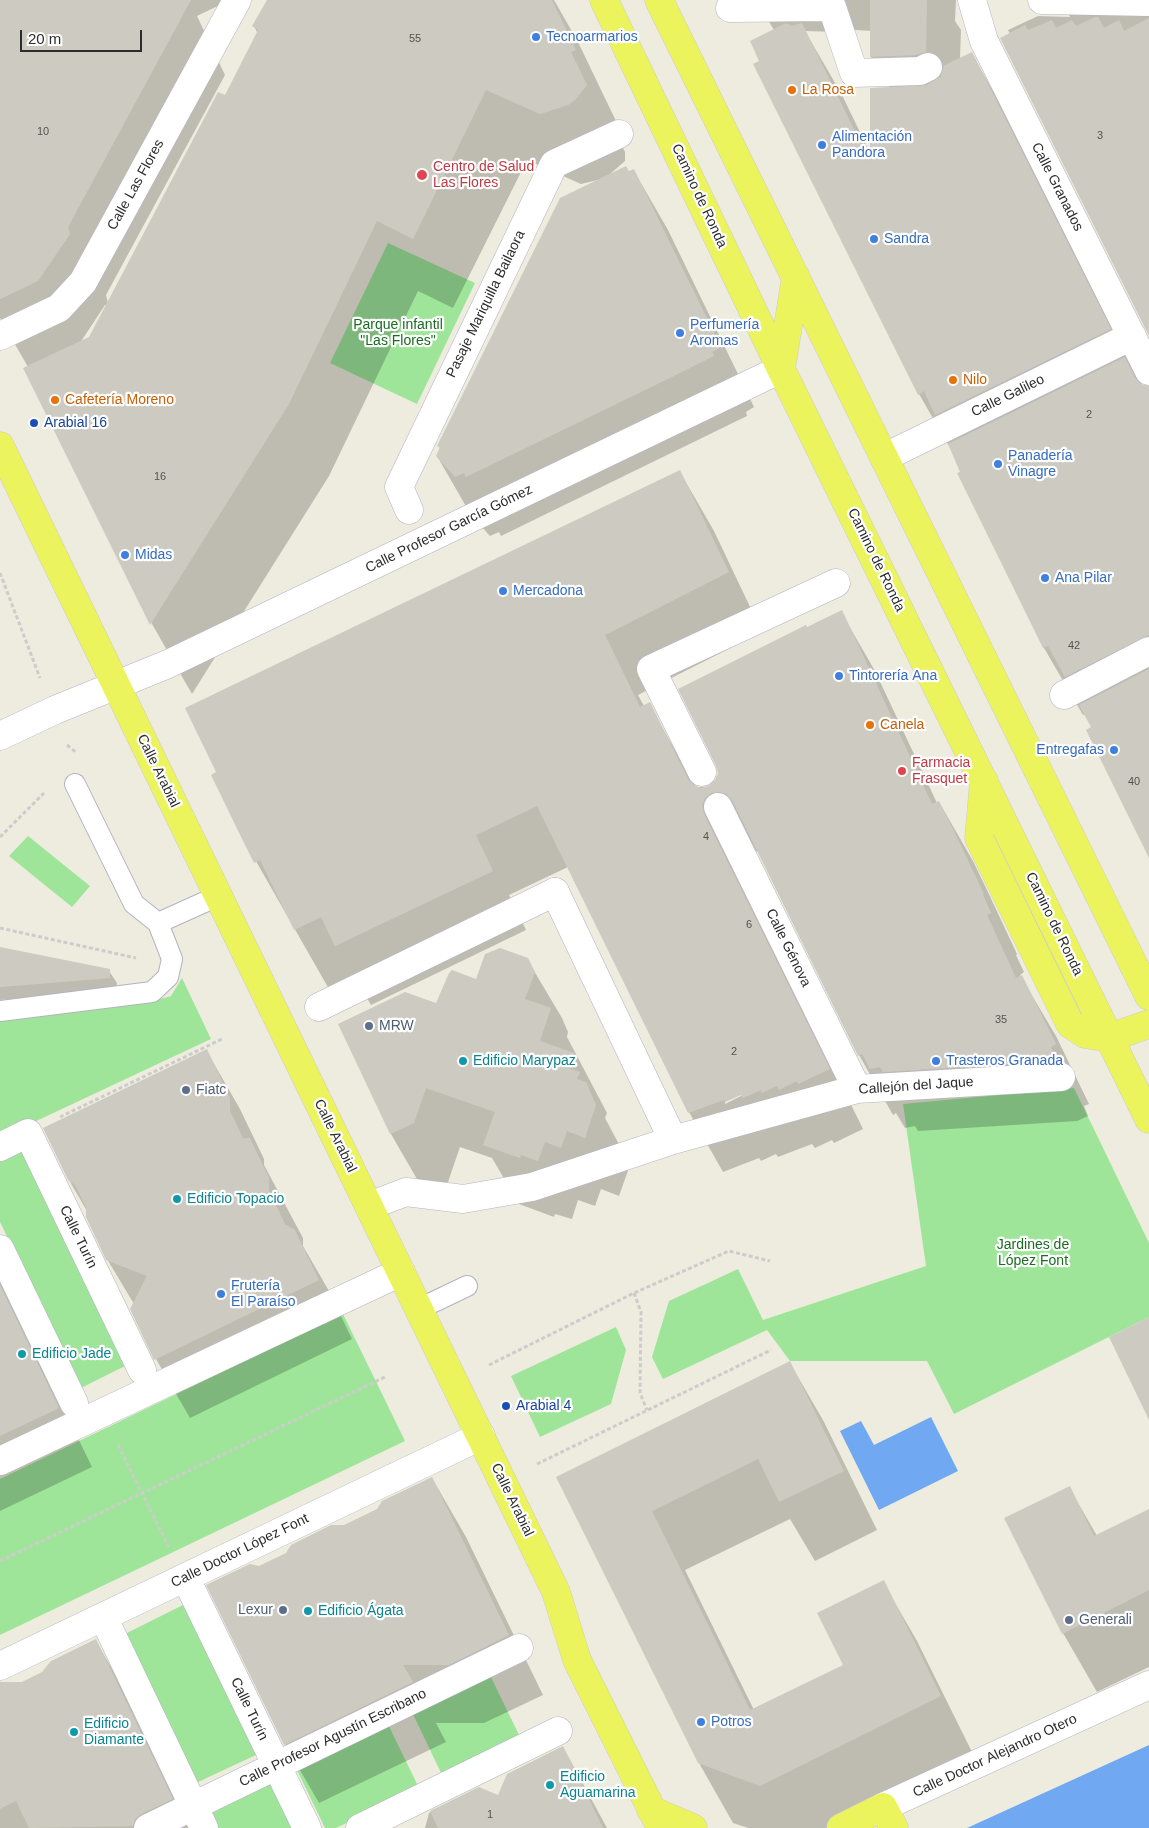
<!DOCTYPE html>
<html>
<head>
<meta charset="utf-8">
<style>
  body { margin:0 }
  #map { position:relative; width:1149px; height:1828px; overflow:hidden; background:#eeecde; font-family:Helvetica,sans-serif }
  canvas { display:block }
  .scale { position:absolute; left:20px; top:30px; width:122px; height:22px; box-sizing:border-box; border:2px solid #2c2c2c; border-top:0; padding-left:6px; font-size:15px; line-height:18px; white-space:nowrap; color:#2c2c2c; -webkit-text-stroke:4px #fff; paint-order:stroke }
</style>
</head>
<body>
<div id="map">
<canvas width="1149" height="1828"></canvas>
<div class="scale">20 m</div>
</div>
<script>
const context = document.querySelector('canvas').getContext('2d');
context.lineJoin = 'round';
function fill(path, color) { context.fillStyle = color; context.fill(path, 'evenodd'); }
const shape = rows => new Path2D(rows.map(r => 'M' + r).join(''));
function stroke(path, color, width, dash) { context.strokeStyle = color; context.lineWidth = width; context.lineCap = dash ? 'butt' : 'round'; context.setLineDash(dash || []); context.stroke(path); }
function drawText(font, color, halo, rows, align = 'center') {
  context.font = font + ' Helvetica,sans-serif'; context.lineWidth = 4.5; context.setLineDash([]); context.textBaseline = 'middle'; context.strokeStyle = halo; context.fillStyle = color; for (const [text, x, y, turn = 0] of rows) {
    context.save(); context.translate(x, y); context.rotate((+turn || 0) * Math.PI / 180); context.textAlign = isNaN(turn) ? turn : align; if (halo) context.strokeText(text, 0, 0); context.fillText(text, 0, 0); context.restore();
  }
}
fill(shape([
  [388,243,475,283,417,404,330,363],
  [28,836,90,886,72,907,9,856],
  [182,978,211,1039,0,1138,0,1019,157,1000,171,996],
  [1074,1088,1149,1243,1149,1317,954,1414,927,1361,790,1361,767,1330,663,1379,652,1357,669,1301,738,1269,763,1320,926,1266,903,1104],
  [25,1145,131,1363,81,1388,0,1222,0,1157],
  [343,1314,405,1441,0,1635,0,1479],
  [616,1327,626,1350,611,1404,540,1437,511,1376],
  [185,1604,258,1754,196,1783,123,1635],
  [489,1673,521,1739,443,1777,411,1710],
  [387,1722,419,1788,336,1828,325,1828,295,1766],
  [271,1778,295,1828,217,1828,208,1809]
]), '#9ee59a');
fill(shape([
  [931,1417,958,1471,879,1510,840,1431,861,1421,874,1445],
  [1149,1745,1149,1828,967,1828]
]), '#70a9f2');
fill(shape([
  [0,0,230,0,197,16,225,75,106,295,108,303,225,97,258,34,254,26,268,0,554,0,578,42,616,121,611,123,625,152,625,161,609,175,634,171,668,230,754,407,746,412,747,416,501,536,499,532,490,536,471,515,437,456,440,449,439,446,602,179,581,184,527,160,453,308,418,291,329,476,192,694,152,624,25,368,28,367,0,318],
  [105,305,107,306,90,338,80,343],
  [756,0,956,0,955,21,961,30,960,59,972,54,1012,124,1143,386,1149,388,1149,858,1093,728,1085,714,1083,715,1044,648,958,474,962,472,953,453,919,394,755,64,761,61,774,30],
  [838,29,872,31,871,57,890,88,871,155,842,95,805,31,838,32],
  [1061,0,1149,0,1149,332,1008,30,1038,16,1070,17],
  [680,472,714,531,762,632,638,695,644,706,649,704,696,787,709,787,716,781,807,629,841,612,875,671,937,803,939,802,973,861,987,890,1017,954,1016,955,1024,972,1020,975,1021,977,1056,1036,1089,1104,1084,1106,1088,1116,1077,1121,918,1131,915,1126,905,1128,896,1113,893,1115,859,1055,759,852,754,850,738,874,863,1129,834,1143,832,1140,815,1148,812,1144,778,1157,776,1154,761,1161,759,1158,723,1172,689,1112,568,867,509,895,526,930,371,1005,354,976,329,989,245,842],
  [746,1091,747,1093,725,1104,725,1101],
  [0,948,109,971,117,983,116,990,0,1000],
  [527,959,562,1018,568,1032,567,1037,607,1113,605,1118,630,1165,619,1196,601,1189,595,1206,578,1200,572,1219,555,1214,554,1217,519,1204,492,1158,460,1147,448,1182,425,1193,391,1134,339,1025,437,1005,477,981],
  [206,1050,240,1109,264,1159,264,1165,303,1238,303,1246,329,1291,352,1339,190,1418,156,1359,131,1309,134,1304,107,1259,87,1211,69,1180],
  [0,1251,19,1316,92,1467,0,1511],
  [790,1363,824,1422,877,1530,815,1561,790,1519,685,1570,754,1710,845,1665,883,1582,917,1641,974,1756,829,1828,748,1828,733,1823,699,1763,558,1477],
  [432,1478,466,1537,543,1695,484,1723,436,1723,446,1742,319,1803,285,1744,259,1568,378,1510],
  [1069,1487,1097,1536,1149,1510,1149,1667,1097,1692,1063,1633],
  [96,1641,130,1700,191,1828,0,1828,0,1687,23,1683,43,1673],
  [563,1747,607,1828,425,1828,429,1813,479,1789,499,1797]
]), '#0003');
fill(shape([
  [0,0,191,0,68,227,70,234,38,281,0,299],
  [267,0,552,0,576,50,571,52,587,85,575,100,568,105,540,114,486,90,413,239,377,221,289,404,150,625,23,368,89,337,218,92,225,95,258,30,252,26],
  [870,0,927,0,926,52,916,55,870,57],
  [1095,17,1098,17,1104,28,1119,20,1124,31,1149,18,1149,336,1000,38,1025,25,1028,30,1052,20,1056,28,1072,20,1076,26],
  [786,23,791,26,802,23,870,162,870,88,927,85,941,76,943,66,972,52,1111,329,935,415,924,391,918,395,753,64,759,61,750,41],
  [626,166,629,171,634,169,721,347,712,352,714,356,676,375,466,477,464,473,455,477,436,456,440,447,437,446,560,198],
  [1125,357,1135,378,1141,384,1149,386,1149,635,1065,677,1048,646,1043,648,957,473,960,472,948,444],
  [680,470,729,572,605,635,640,707,650,702,688,779,694,785,701,788,708,786,715,780,718,773,716,766,678,689,806,625,807,627,842,610,932,804,939,801,953,829,984,894,983,895,991,913,987,915,1016,978,1022,975,1056,1044,1051,1047,1055,1056,1042,1062,883,1072,880,1067,870,1069,862,1054,858,1056,732,800,726,794,720,792,712,793,705,798,702,806,704,814,830,1069,798,1084,797,1081,779,1090,777,1086,762,1093,761,1090,743,1098,741,1095,725,1102,724,1100,688,1113,537,806,476,835,493,871,335,946,321,917,294,930,260,860,254,863,244,843,211,775,216,772,185,708],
  [1149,669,1149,858,1086,730,1091,727,1079,705],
  [0,947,110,969,110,978,0,987],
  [500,948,528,958,535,972,525,999,551,1008,540,1041,574,1053,568,1068,580,1072,577,1079,586,1082,596,1105,585,1138,567,1131,561,1148,545,1142,538,1161,521,1155,520,1158,483,1145,495,1112,426,1088,414,1123,390,1134,338,1024,405,992,436,1003,449,973,452,970,476,979,485,954],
  [207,1049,230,1098,230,1111,243,1138,250,1138,269,1178,269,1191,285,1224,295,1230,319,1280,154,1360,130,1309,147,1276,106,1260,86,1217,86,1207,75,1185,68,1180,43,1128],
  [0,1285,59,1408,0,1436],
  [1149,1317,1149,1420,1109,1337],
  [790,1361,844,1471,779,1502,758,1459,652,1511,750,1710,843,1665,817,1613,884,1580,941,1696,760,1786,698,1763,556,1477],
  [432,1477,509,1635,449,1665,403,1665,413,1682,284,1745,206,1585,250,1564,259,1566,286,1553,291,1545,331,1525,344,1525,377,1509,382,1501],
  [1070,1486,1094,1536,1149,1509,1149,1590,1062,1634,1004,1518],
  [96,1639,173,1799,141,1814,135,1819,133,1826,29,1828,16,1801,0,1809,0,1682,22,1682,42,1672,51,1661],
  [563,1746,603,1828,438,1828,430,1811,479,1787,498,1795,507,1774]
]), '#cdcbc1');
const service = shape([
  [158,923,218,896],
  [0,1011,152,992,168,977,172,959,158,923,134,904,75,784],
  [419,1309,467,1286]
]);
const pedestrian = shape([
  [730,8,832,7,854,73,920,71,928,67],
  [409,510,399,487,554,164,619,134],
  [702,772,651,669,836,583],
  [319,1007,555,892],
  [0,1147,28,1133,142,1370],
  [0,1249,74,1403],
  [0,1461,320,1310],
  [191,1589,307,1828],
  [109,1629,204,1828],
  [0,1666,393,1478],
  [148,1828,519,1648],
  [360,1828,558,1731]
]);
const minor = shape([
  [972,0,984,41,1149,371],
  [1042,0,1149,2],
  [885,457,1132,336],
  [1064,695,1149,651],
  [718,807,857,1089],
  [555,892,673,1140],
  [369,1206,406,1192,463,1199,532,1187,673,1140,857,1089,1061,1077],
  [320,1310,401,1272],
  [393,1478,481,1436]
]);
const tertiary = shape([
  [0,336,59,308,83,282,237,0],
  [0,736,55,710,168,664,781,369]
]);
const secondary = shape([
  [883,1807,1149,1685]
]);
const primary = shape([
  [604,0,781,369,1149,1119],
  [659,0,1149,996],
  [781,369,796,277],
  [0,446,556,1592,577,1660,661,1828],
  [984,781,979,838,1070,1024,1085,1034,1109,1038,1149,1024],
  [651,1810,693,1828],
  [841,1828,883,1807,894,1828]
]);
stroke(service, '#b3b2c0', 22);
stroke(pedestrian, '#b3b2c0', 29);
stroke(minor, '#b3b2c0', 29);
stroke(tertiary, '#b3b2c0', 29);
stroke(secondary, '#b3b2c0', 29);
stroke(primary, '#ccc', 29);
stroke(shape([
  [0,573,40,678],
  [67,745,77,753],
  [0,837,44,793],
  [0,928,136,958],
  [60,1117,222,1039],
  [634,1293,641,1312,640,1393,647,1410],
  [489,1365,634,1293,729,1251,770,1261],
  [118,1445,169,1547],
  [537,1464,771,1350],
  [0,1561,387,1376]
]), '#ccc', 3, [4, 2.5]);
stroke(service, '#fff', 20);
stroke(pedestrian, '#fff', 28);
stroke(minor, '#fff', 28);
stroke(tertiary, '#fff', 28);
stroke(secondary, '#fff', 28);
stroke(primary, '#ebf45d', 28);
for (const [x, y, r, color] of [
  [536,37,5,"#3f7fe0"],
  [792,90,5,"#e8710a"],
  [822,145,5,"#3f7fe0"],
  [422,175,6,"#e0444e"],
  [874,239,5,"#3f7fe0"],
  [680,333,5,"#3f7fe0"],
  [953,380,5,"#e8710a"],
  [55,400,5,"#e8710a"],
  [34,423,5,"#1a4fb4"],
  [998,464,5,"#3f7fe0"],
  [125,555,5,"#3f7fe0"],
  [1045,578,5,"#3f7fe0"],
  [503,591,5,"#3f7fe0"],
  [839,676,5,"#3f7fe0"],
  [870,725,5,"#e8710a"],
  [1114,750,5,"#3f7fe0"],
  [902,771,5,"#e0444e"],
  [369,1026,5,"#5c6f8a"],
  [463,1061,5,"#0f9aa8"],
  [936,1061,5,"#3f7fe0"],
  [186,1090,5,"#5c6f8a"],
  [177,1199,5,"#0f9aa8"],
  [221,1294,5,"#3f7fe0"],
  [22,1354,5,"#0f9aa8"],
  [506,1406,5,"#1a4fb4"],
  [283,1610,5,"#5c6f8a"],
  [308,1611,5,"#0f9aa8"],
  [1069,1620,5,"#5c6f8a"],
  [701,1722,5,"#3f7fe0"],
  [74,1732,5,"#0f9aa8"],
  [550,1785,5,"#0f9aa8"]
]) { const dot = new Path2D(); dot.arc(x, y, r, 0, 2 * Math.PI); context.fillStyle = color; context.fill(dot); stroke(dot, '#fff', 2); }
drawText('11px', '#545451', null, [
  ["55",415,39],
  ["10",43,132],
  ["3",1100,136],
  ["2",1089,415],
  ["16",160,477],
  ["42",1074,646],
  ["40",1134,782],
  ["4",706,837],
  ["6",749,925],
  ["35",1001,1020],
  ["2",734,1052],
  ["1",490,1815]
]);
drawText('14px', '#366cbe', '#fff', [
  ["Tecnoarmarios",546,37],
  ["Alimentación",832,137],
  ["Pandora",832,153],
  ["Sandra",884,239],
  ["Perfumería",690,325],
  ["Aromas",690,341],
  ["Panadería",1008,456],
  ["Vinagre",1008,472],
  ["Midas",135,555],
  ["Ana Pilar",1055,578],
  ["Mercadona",513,591],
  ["Tintorería Ana",849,676],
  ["Entregafas",1104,750,"right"],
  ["Trasteros Granada",946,1061],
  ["Frutería",231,1286],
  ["El Paraíso",231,1302],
  ["Potros",711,1722]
], 'left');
drawText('14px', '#c56008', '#fff', [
  ["La Rosa",802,90],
  ["Nilo",963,380],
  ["Cafetería Moreno",65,400],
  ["Canela",880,725]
], 'left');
drawText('14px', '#be3a42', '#fff', [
  ["Centro de Salud",433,167],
  ["Las Flores",433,183],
  ["Farmacia",912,763],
  ["Frasquet",912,779]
], 'left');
drawText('14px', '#2c2c2c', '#fff', [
  ["Calle Las Flores",136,185,-61],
  ["Calle Granados",1057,187,63],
  ["Camino de Ronda",699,196,65],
  ["Pasaje Mariquilla Bailaora",486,304,-64],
  ["Calle Galileo",1008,396,-26],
  ["Calle Profesor García Gómez",449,529,-26],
  ["Camino de Ronda",876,560,64],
  ["Calle Arabial",158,771,64],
  ["Camino de Ronda",1054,924,64],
  ["Calle Génova",788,948,64],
  ["Callejón del Jaque",916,1086,-4],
  ["Calle Arabial",335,1136,64],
  ["Calle Turín",78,1237,64],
  ["Calle Arabial",512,1500,64],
  ["Calle Doctor López Font",240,1551,-26],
  ["Calle Turín",249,1709,64],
  ["Calle Profesor Agustín Escribano",333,1738,-26],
  ["Calle Doctor Alejandro Otero",995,1756,-25]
]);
drawText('14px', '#196c20', '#fff', [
  ["Parque infantil",398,325],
  ["\"Las Flores\"",398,341],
  ["Jardines de",1033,1245],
  ["López Font",1033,1261]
]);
drawText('14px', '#164399', '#fff', [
  ["Arabial 16",44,423],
  ["Arabial 4",516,1406]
], 'left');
drawText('14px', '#4e5e75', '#fff', [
  ["MRW",379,1026],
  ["Fiatc",196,1090],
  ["Lexur",273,1610,"right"],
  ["Generali",1079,1620]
], 'left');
drawText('14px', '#0d838f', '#fff', [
  ["Edificio Marypaz",473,1061],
  ["Edificio Topacio",187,1199],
  ["Edificio Jade",32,1354],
  ["Edificio Ágata",318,1611],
  ["Edificio",84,1724],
  ["Diamante",84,1740],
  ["Edificio",560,1777],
  ["Aguamarina",560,1793]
], 'left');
</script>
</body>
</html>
